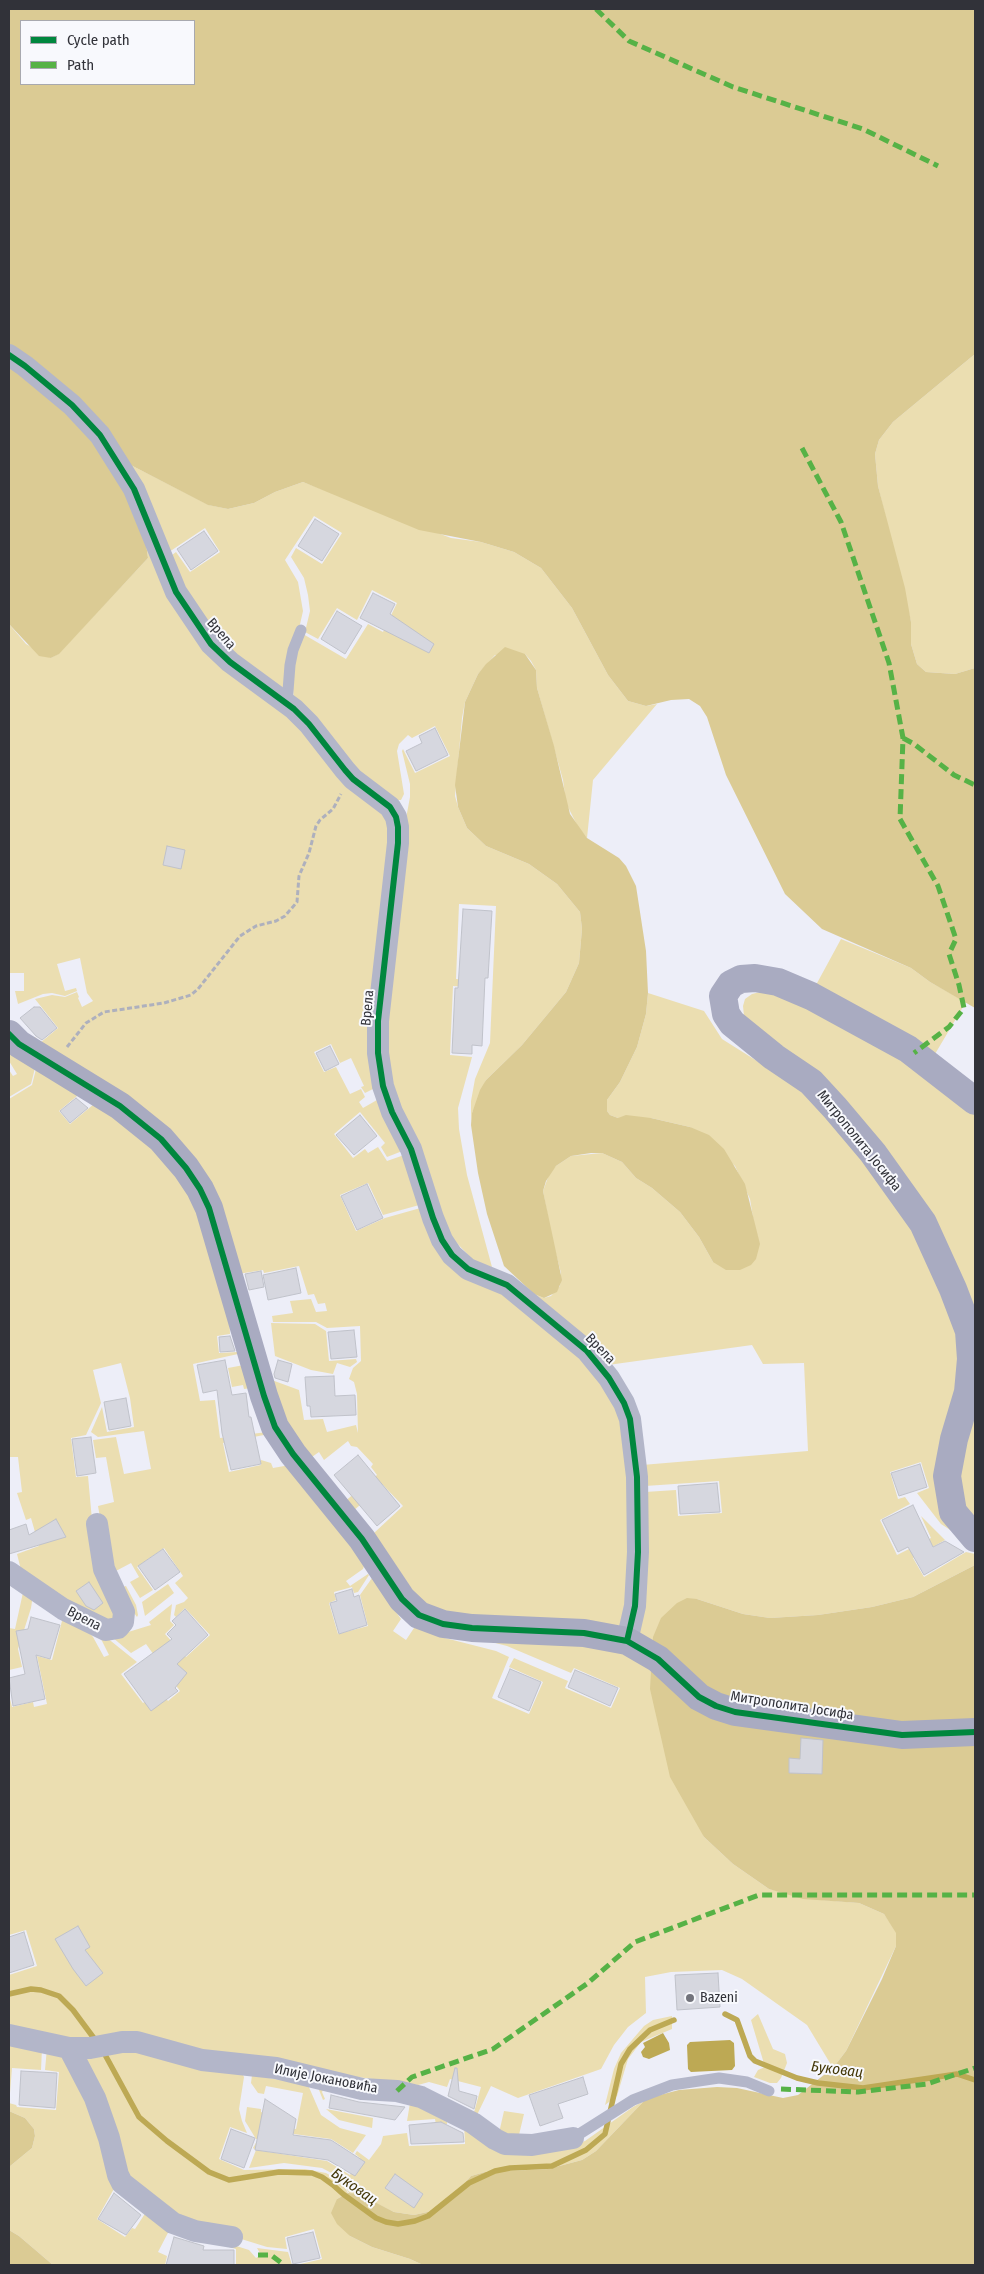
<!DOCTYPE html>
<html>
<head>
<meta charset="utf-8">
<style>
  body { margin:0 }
  #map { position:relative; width:984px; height:2274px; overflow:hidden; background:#edeef8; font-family:"Fira Sans Condensed",sans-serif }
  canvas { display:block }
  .frame { position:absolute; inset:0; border:10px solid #313239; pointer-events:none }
  .legend { position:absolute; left:20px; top:20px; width:175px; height:65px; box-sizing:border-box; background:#f8f9fd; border:1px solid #a8a9af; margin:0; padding:6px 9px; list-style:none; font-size:15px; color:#313239 }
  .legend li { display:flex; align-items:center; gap:10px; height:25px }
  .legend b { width:25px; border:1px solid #a8a9af }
</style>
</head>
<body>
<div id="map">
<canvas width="984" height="2274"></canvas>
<div class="frame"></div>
<ul class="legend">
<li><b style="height:6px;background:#00873e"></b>Cycle path</li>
<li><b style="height:6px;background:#56b246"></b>Path</li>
</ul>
</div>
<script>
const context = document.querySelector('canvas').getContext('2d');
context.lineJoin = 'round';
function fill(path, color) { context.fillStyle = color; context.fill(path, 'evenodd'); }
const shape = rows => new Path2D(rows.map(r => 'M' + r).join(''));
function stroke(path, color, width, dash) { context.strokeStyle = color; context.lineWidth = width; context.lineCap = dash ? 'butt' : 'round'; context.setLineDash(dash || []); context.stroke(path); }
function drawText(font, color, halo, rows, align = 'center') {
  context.font = font + ' "Fira Sans Condensed",sans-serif'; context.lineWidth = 4; context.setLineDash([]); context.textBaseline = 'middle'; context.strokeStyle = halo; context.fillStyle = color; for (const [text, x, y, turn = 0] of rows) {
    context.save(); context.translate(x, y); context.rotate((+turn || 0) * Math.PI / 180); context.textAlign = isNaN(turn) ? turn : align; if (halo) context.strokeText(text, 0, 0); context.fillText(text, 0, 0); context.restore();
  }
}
fill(shape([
  [975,354,975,668,955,674,926,672,917,664,911,644,911,622,878,486,875,454,879,440,893,422],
  [123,461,209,505,228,509,254,503,275,492,303,482,451,538,481,542,514,552,541,568,572,608,608,675,628,701,646,706,657,704,593,780,587,838,578,827,566,803,563,780,537,688,536,670,531,661,525,654,495,655,478,674,465,702,462,718,455,796,458,807,467,828,486,846,529,864,557,884,580,912,582,929,579,963,566,992,522,1045,486,1080,472,1113,471,1125,471,1101,475,1079,490,1043,496,906,459,904,456,979,469,980,469,987,453,986,450,1055,472,1057,458,1108,459,1129,467,1175,492,1267,475,1262,451,1237,399,1105,384,1050,405,824,410,797,410,784,402,751,403,749,415,773,450,756,435,726,412,738,408,735,399,744,397,751,404,794,401,800,394,800,366,782,294,702,292,675,296,651,303,634,346,659,368,624,383,632,397,603,372,590,357,620,337,608,318,639,305,632,310,611,308,595,304,578,291,557,296,548,322,564,342,533,314,516,285,560,298,582,303,611,285,691,229,655,167,559,176,552,190,572,220,552,205,528,166,554],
  [145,536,171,592,276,701,389,814,379,1086,365,1093,361,1087,364,1086,351,1058,340,1063,331,1044,314,1052,324,1072,336,1067,350,1094,361,1089,365,1097,359,1102,363,1108,377,1100,405,1150,387,1157,381,1147,385,1143,360,1112,334,1134,353,1158,365,1149,368,1153,378,1147,387,1161,407,1154,423,1204,383,1215,368,1183,340,1195,356,1231,385,1218,424,1207,494,1286,574,1348,623,1409,633,1546,622,1626,476,1619,423,1606,374,1533,403,1506,383,1485,352,1512,344,1502,377,1475,371,1467,373,1464,357,1447,351,1446,348,1441,324,1460,319,1452,309,1459,299,1447,269,1379,299,1390,304,1420,323,1419,327,1432,356,1425,358,1433,357,1394,354,1382,349,1379,353,1368,361,1361,360,1326,327,1328,316,1322,273,1322,272,1316,293,1313,290,1301,311,1299,316,1312,327,1311,325,1303,318,1304,314,1294,308,1295,299,1266,264,1273,263,1270,238,1274,218,1207,33,1038,35,1037,40,1043,58,1028,35,999,52,995,65,997,77,992,79,997,78,998,82,1007,93,1001,87,993,80,958,57,964,65,991,76,988,77,991,65,996,52,993,43,994,18,1004,15,991,24,991,24,973,9,973,9,624,26,644,51,658,58,654,148,558],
  [841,939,911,968,930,982,966,1002,935,1054,816,985],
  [764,991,779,994,891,1048,975,1113,975,1320,959,1280,744,1016,743,1006,745,999,752,994],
  [648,993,704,1011,722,1039,803,1090,821,1107,914,1228,960,1343,958,1535,941,1524,917,1493,929,1488,921,1462,890,1472,898,1499,905,1497,910,1504,880,1520,897,1555,931,1538,921,1516,945,1540,913,1558,924,1577,966,1552,975,1554,975,1565,913,1597,872,1607,818,1615,770,1618,743,1614,697,1599,653,1647,642,1638,639,1630,645,1492,676,1490,678,1516,722,1513,719,1481,645,1486,642,1465,808,1451,804,1363,763,1364,752,1345,608,1365,534,1294,544,1298,551,1296,560,1286,561,1273,552,1239,543,1191,550,1172,556,1166,571,1156,602,1153,622,1162,636,1178,652,1188,680,1212,699,1237,713,1262,758,1237,755,1230,750,1199,735,1166,690,1127,651,1118,618,1118,610,1115,607,1111,607,1100,620,1082,637,1047,646,1014],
  [9,1047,35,1068,31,1084,9,1097,9,1070,13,1076,17,1074,9,1061],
  [36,1069,78,1092,77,1096,59,1111,70,1124,94,1104,143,1137,190,1190,229,1311,230,1334,217,1336,219,1353,237,1352,238,1354,193,1364,200,1401,215,1400,220,1438,267,1432,269,1434,223,1443,229,1472,261,1465,261,1460,271,1463,273,1468,290,1465,365,1563,363,1569,346,1581,350,1586,368,1574,369,1575,358,1592,354,1593,352,1587,334,1592,336,1600,329,1603,338,1634,368,1626,360,1595,372,1578,401,1619,393,1631,406,1640,416,1625,445,1638,496,1651,509,1657,492,1698,529,1714,543,1682,509,1667,514,1658,568,1681,565,1688,611,1708,620,1688,574,1668,571,1673,507,1646,472,1637,624,1650,652,1666,704,1837,733,1864,769,1889,822,1900,859,1903,884,1914,892,1925,897,1933,896,1946,846,2051,833,2068,807,2025,742,1979,722,1970,671,1972,645,1977,646,2013,628,2027,614,2045,601,2069,518,2098,491,2086,476,2117,473,2116,481,2087,450,2079,447,2087,429,2082,418,2085,9,2031,9,1975,37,1966,26,1930,9,1935,9,1695,12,1707,33,1702,34,1707,47,1704,37,1656,52,1660,64,1613,81,1623,93,1637,104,1657,109,1655,96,1629,137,1662,121,1674,143,1703,160,1691,168,1701,180,1691,146,1644,131,1653,112,1637,151,1625,149,1622,172,1604,170,1621,174,1625,165,1634,186,1657,210,1635,185,1608,176,1617,174,1615,176,1605,184,1602,188,1598,175,1583,183,1576,164,1548,137,1567,153,1590,140,1598,130,1582,139,1577,131,1563,114,1572,123,1587,126,1586,136,1605,138,1615,137,1617,127,1603,108,1564,98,1506,114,1502,106,1457,96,1458,93,1440,116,1437,124,1474,151,1469,144,1431,98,1437,91,1432,102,1407,107,1432,134,1427,130,1398,121,1363,93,1370,101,1403,86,1435,71,1438,76,1477,88,1476,92,1520,117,1605,111,1626,22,1574,17,1554,39,1546,31,1518,26,1520,17,1493,22,1492,18,1457,9,1457,9,1099,32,1085],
  [271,1323,315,1324,326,1331,329,1361,356,1359,357,1362,350,1367,337,1363,333,1374,311,1370,275,1356],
  [244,1365,251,1388,244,1389,243,1385,232,1387,228,1368],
  [975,1403,975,1525,961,1508,956,1475],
  [168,1584,174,1593,145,1616,142,1602],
  [24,1588,33,1595,31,1608,18,1649,22,1667,9,1670,9,1628,15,1629],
  [758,2014,773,2049,785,2054,787,2063,781,2078,777,2083,770,2083,754,2077,758,2070,765,2067,751,2020],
  [672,2016,672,2029,641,2042,628,2059,617,2096,605,2105,614,2069,621,2053,644,2026,653,2020],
  [9,2040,42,2048,41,2070,12,2068,10,2093],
  [128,2046,242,2073,244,2077,239,2109,242,2121,247,2133,230,2127,219,2159,244,2170,305,2169,326,2173,342,2182,348,2193,337,2199,350,2236,372,2247,410,2259,423,2265,296,2265,322,2259,314,2229,285,2237,287,2249,267,2247,177,2219,129,2186,77,2053],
  [47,2048,75,2065,115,2187,97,2219,125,2237,132,2228,135,2229,148,2209,171,2227,158,2252,167,2256,165,2265,53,2265,19,2236,9,2230,9,2167,32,2148,35,2136,34,2129,25,2118,9,2111,9,2103,16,2105,17,2107,56,2110,59,2072,45,2070],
  [252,2075,308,2085,321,2115,340,2128,366,2135,353,2153,331,2139,264,2130,263,2140,256,2139,245,2121,247,2107,261,2109,261,2112,264,2113,263,2123,296,2129,303,2093,266,2086,264,2094,258,2093,251,2083],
  [315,2080,394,2094,447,2122,447,2124,436,2125,435,2119,407,2121,410,2103,324,2088,322,2092,325,2099,323,2100],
  [644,2101,596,2151,582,2160,548,2169,485,2172,471,2176,450,2200,432,2211,414,2215,394,2212,359,2195,349,2193,339,2177,322,2168,284,2163,249,2168,256,2150,253,2148,257,2141,263,2142,262,2151,327,2161,350,2175,360,2158,355,2154,357,2151,369,2160,381,2144,383,2136,407,2133,409,2146,465,2144,464,2123,488,2139,569,2146,585,2141,633,2107],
  [326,2109,373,2118,372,2128,339,2120],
  [504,2111,524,2114,518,2139,499,2133],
  [230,2244,249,2250,256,2258,261,2255,257,2248,288,2252,292,2265,236,2265,236,2249,229,2247]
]), '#ebdeb1');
fill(shape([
  [9,9,975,9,975,354,893,422,879,440,875,454,878,486,905,588,911,622,911,644,917,664,926,672,955,674,975,668,975,1008,930,982,911,968,822,929,785,894,726,775,707,717,700,706,689,699,671,700,646,706,628,701,608,675,572,608,541,568,514,552,481,542,419,530,303,482,275,492,254,503,228,509,208,505,123,461,9,347],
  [21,21,194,21,194,84,21,84],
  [9,362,70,410,121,481,145,536,148,558,59,654,51,658,39,656,9,624],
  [505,647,525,654,536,670,537,688,554,746,570,814,587,838,619,858,626,866,636,886,646,951,648,993,646,1014,637,1047,620,1082,607,1100,607,1111,610,1115,618,1118,626,1115,651,1118,690,1127,709,1135,724,1149,745,1184,760,1244,756,1259,751,1265,740,1270,726,1270,713,1262,699,1237,680,1212,652,1188,636,1178,622,1162,602,1153,591,1153,571,1156,556,1166,546,1181,543,1191,562,1280,557,1292,544,1298,534,1294,504,1266,487,1214,478,1173,471,1125,472,1113,480,1090,486,1080,522,1045,566,992,579,963,582,929,580,912,557,884,529,864,486,846,467,828,458,807,455,785,465,702,478,674,486,664],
  [975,1565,975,2265,423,2265,410,2259,372,2247,350,2236,337,2224,331,2213,337,2199,348,2193,359,2194,394,2212,414,2215,432,2211,450,2200,471,2176,485,2172,548,2169,582,2160,596,2151,644,2101,656,2096,679,2090,717,2087,737,2088,783,2098,798,2095,833,2068,846,2051,882,1979,896,1946,896,1933,884,1914,859,1903,803,1899,769,1889,733,1864,704,1837,670,1777,650,1689,653,1637,661,1618,677,1603,687,1598,697,1599,743,1614,770,1618,818,1615,872,1607,913,1597],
  [9,2111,25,2118,34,2129,35,2136,32,2148,9,2167],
  [9,2230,19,2236,53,2265,9,2265]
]), '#dbcb94');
fill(shape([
  [663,2033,669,2043,670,2050,649,2059,643,2057,641,2052,645,2047,643,2043],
  [730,2040,734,2043,735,2066,732,2070,691,2072,688,2069,687,2045,690,2042]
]), '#bda954');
stroke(shape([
  [9,1994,31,1989,41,1990,59,1996,73,2010,96,2041],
  [725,2014,737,2020,750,2056,755,2061,797,2078,818,2083,863,2088,957,2074,975,2080],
  [103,2051,139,2117,167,2141,209,2172,229,2180,279,2172,312,2173,322,2177,333,2185,343,2194,376,2218,386,2222,398,2224,415,2221,428,2216,469,2183,495,2171,510,2168,552,2166,586,2150,605,2134,621,2064,630,2049,650,2030,674,2020]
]), '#bda954', 5.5);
const building = shape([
  [315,519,339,534,322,561,298,546,315,519],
  [204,531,218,551,191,570,177,549,204,531],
  [373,593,395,604,390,614,434,644,429,653,360,618,373,593],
  [337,611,362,626,345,654,321,639,337,611],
  [435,728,448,755,416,771,406,751,422,743,419,736,435,728],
  [167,846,185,850,181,869,163,865,167,846],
  [463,909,492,911,488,978,485,978,482,1046,472,1045,472,1054,452,1053,455,988,458,988,463,909],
  [34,1007,40,1007,57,1028,42,1040,36,1036,20,1018,34,1007],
  [330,1046,339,1064,325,1071,316,1053,330,1046],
  [76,1098,88,1108,70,1123,60,1111,76,1098],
  [360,1115,377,1136,354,1155,336,1135,360,1115],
  [367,1184,383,1218,357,1230,341,1196,367,1184],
  [296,1268,301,1293,268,1300,263,1275,296,1268],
  [261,1271,264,1287,249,1290,245,1274,261,1271],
  [354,1330,357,1357,331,1359,328,1332,354,1330],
  [230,1336,235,1351,220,1352,219,1337,230,1336],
  [225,1360,232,1395,246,1393,249,1417,251,1417,261,1464,231,1470,222,1433,217,1390,203,1393,197,1365,225,1360],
  [278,1360,292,1364,288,1382,275,1378,274,1374,278,1360],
  [334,1376,335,1396,355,1395,356,1415,311,1417,310,1406,307,1406,305,1377,334,1376],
  [126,1398,131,1426,109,1430,104,1402,126,1398],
  [91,1437,96,1473,77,1476,72,1439,91,1437],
  [358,1455,400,1506,377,1526,334,1475,358,1455],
  [920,1464,927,1487,899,1496,891,1473,920,1464],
  [717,1483,720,1512,680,1514,678,1486,717,1483],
  [913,1505,933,1547,945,1541,964,1552,924,1575,908,1547,898,1552,882,1520,913,1505],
  [56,1519,66,1537,9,1554,9,1530,26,1524,29,1535,56,1519],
  [163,1549,180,1572,155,1590,138,1566,163,1549],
  [89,1582,103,1603,94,1610,86,1606,76,1591,89,1582],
  [352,1589,354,1597,359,1595,367,1625,339,1634,330,1603,337,1601,335,1594,352,1589],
  [185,1609,208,1635,177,1664,187,1673,175,1688,178,1691,151,1711,124,1674,172,1639,167,1634,176,1625,172,1621,185,1609],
  [31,1617,60,1625,50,1659,36,1655,45,1699,13,1706,9,1678,25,1674,16,1631,28,1629,31,1617],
  [510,1669,541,1682,529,1711,498,1697,510,1669],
  [575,1670,618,1688,610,1706,568,1687,575,1670],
  [801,1738,823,1740,822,1774,789,1773,789,1758,800,1759,801,1738],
  [78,1926,90,1947,85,1950,103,1973,86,1986,73,1969,55,1939,78,1926],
  [24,1932,34,1965,9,1973,9,1937,24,1932],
  [718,1973,720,2007,677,2010,675,1975,718,1973],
  [455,2068,457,2068,459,2091,477,2096,474,2109,448,2096,455,2068],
  [21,2071,57,2073,55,2108,19,2105,21,2071],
  [583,2077,588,2094,558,2104,563,2118,540,2126,529,2095,583,2077],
  [331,2095,359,2102,405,2107,395,2120,329,2108,331,2095],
  [265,2099,296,2119,293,2135,331,2140,365,2162,355,2176,328,2160,255,2150,265,2099],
  [441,2122,463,2133,464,2142,411,2144,409,2125,441,2122],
  [231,2129,255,2138,244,2168,221,2159,231,2129],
  [395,2174,423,2194,414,2208,385,2188,395,2174],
  [114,2193,141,2215,126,2235,98,2219,114,2193],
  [313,2232,320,2258,293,2264,287,2238,313,2232],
  [174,2237,204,2246,203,2250,234,2250,234,2265,166,2265,174,2237]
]);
fill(building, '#d6d7df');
stroke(building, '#c0c2ca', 1);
stroke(shape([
  [67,1047,86,1023,104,1012,164,1003,191,995,198,989,240,936,256,926,276,921,285,916,297,902,299,876,309,853,316,826,320,820,333,809,341,794]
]), '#aeb0bd', 3, [5, 2.5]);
stroke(shape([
  [287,704,290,665,293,650,301,630],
  [573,2138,633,2100,672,2085,719,2078,747,2082,769,2091]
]), '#b3b6c9', 11);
stroke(shape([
  [9,355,25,366,72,405,100,435,134,489,176,592,211,644,230,662,294,709,309,724,345,770,353,779,390,807,396,817,398,827,398,843,378,1021,378,1053,383,1086,392,1112,411,1149,433,1218,442,1240,452,1255,468,1269,507,1285,587,1351,609,1378,624,1403,630,1419,637,1477,638,1552,635,1606,627,1641],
  [9,1572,63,1609,106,1630,118,1628,123,1622,124,1612,104,1569,97,1524],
  [9,2035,69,2048,90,2048,122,2042,137,2042,202,2060,276,2068,362,2089,397,2091,421,2097,473,2123,495,2139,505,2144,532,2145,573,2138],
  [69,2048,95,2098,109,2138,118,2175,122,2183,173,2223,195,2231,232,2237]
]), '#b3b6c9', 22);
stroke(shape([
  [9,1034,19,1044,120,1106,161,1139,186,1168,200,1189,209,1208,264,1396,275,1427,293,1454,362,1539,402,1599,419,1615,443,1624,472,1628,584,1633,627,1641,658,1659,699,1697,716,1706,735,1712,902,1735,975,1732],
  [975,1101,908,1049,811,996,778,982,755,978,741,979,731,984,723,996,726,1014,732,1023,774,1057,811,1082,835,1108,873,1153,923,1223,953,1289,969,1331,971,1359,968,1392,954,1439,947,1476,953,1512,975,1538]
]), '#a9abc1', 28);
stroke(shape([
  [596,9,629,41,733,87,863,129,938,166],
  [802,448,841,522,889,663,903,738,900,819,938,886,956,939,949,954,959,985,964,1008,949,1027,914,1053],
  [903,738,914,744,954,775,975,785],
  [781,2089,858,2092,927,2084,975,2068],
  [397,2091,412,2077,493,2049,588,1983,635,1942,759,1895,975,1895],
  [258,2255,271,2255,284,2265]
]), '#56b246', 5, [10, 5]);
stroke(shape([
  [9,355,25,366,72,405,100,435,134,489,176,592,211,644,230,662,294,709,309,724,345,770,353,779,390,807,396,817,398,827,398,843,378,1021,378,1053,383,1086,392,1112,411,1149,433,1218,442,1240,452,1255,468,1269,507,1285,587,1351,609,1378,624,1403,630,1419,637,1477,638,1552,635,1606,627,1641],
  [9,1034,19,1044,120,1106,161,1139,186,1168,200,1189,209,1208,264,1396,275,1427,293,1454,362,1539,402,1599,419,1615,443,1624,472,1628,584,1633,627,1641,658,1659,699,1697,716,1706,735,1712,902,1735,975,1732]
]), '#00873e', 6);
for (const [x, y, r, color] of [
  [690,1998,5,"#73747c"]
]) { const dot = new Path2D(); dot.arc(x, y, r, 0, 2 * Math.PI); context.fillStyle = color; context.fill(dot); stroke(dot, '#f8f9fd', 2); }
drawText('14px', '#313239', '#f8f9fd', [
  ["Врела",221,634,49],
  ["Врела",368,1008,-85],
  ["Митрополита Јосифа",859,1141,51],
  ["Врела",600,1349,46],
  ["Врела",84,1619,27],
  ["Митрополита Јосифа",792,1706,9],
  ["Илије Јокановића",326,2079,11]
]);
drawText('14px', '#313239', '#f8f9fd', [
  ["Bazeni",700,1998]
], 'left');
drawText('italic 15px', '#443809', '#f8f9fd', [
  ["Буковац",837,2070,7],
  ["Буковац",354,2187,35]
]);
</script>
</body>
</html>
